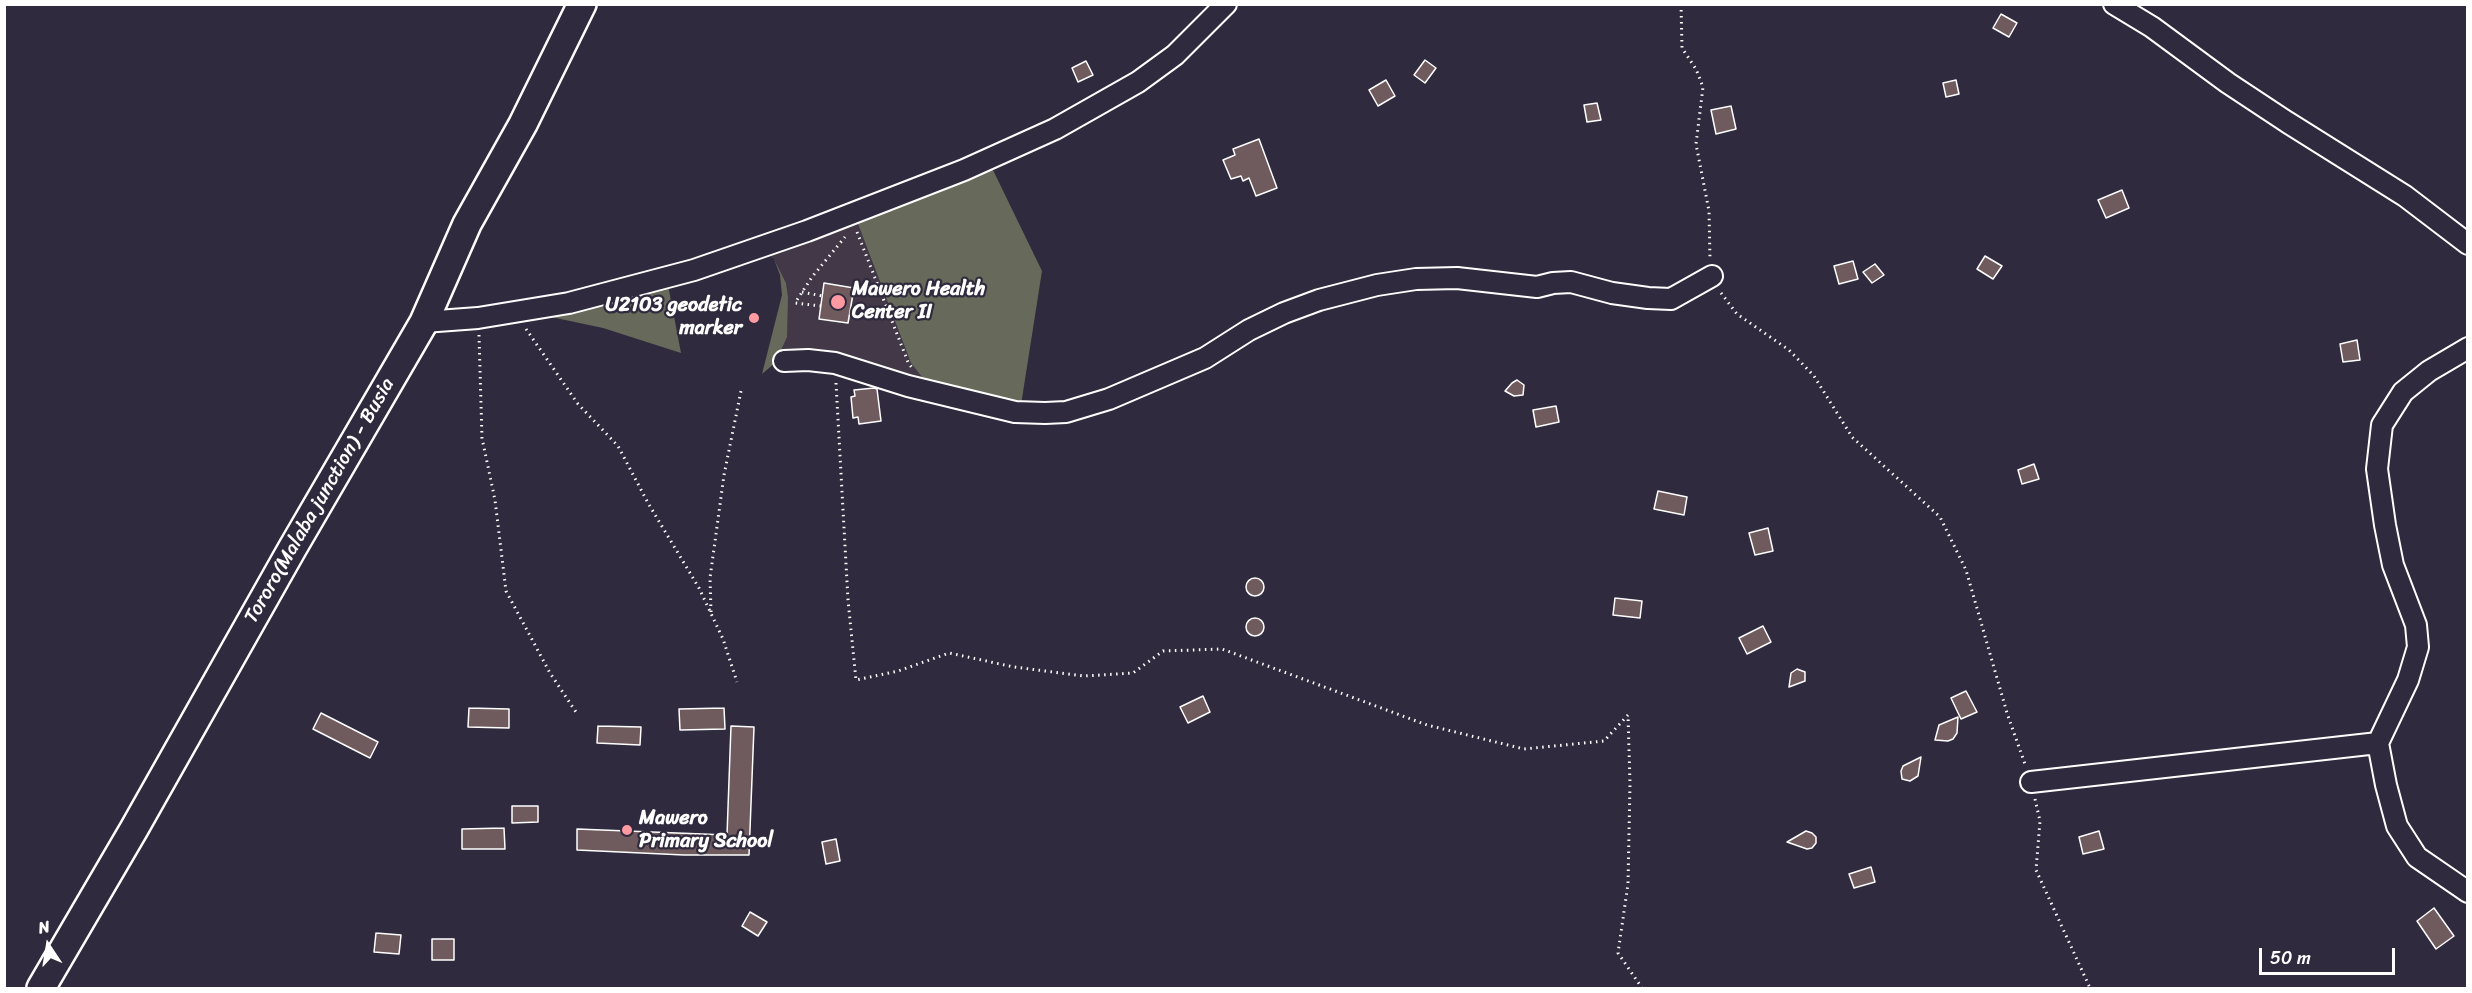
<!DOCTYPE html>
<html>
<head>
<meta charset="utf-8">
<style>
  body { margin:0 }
  #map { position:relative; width:2472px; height:993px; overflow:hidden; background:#2f2a3d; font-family:Sriracha,sans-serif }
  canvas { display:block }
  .frame { position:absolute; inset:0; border:6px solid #fff; pointer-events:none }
  .north { position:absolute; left:18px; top:915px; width:60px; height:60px; -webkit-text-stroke:4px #2f2a3d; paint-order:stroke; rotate:348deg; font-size:16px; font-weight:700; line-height:24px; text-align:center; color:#fff }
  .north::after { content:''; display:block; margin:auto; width:21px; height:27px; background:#fff; clip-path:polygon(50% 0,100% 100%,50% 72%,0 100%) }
  .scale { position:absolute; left:2259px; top:948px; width:136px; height:27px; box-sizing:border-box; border:3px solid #fff; border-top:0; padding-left:8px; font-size:18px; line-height:21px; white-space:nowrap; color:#fff; -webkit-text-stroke:4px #2f2a3d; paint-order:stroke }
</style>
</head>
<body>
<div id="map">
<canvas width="2472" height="993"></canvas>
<div class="frame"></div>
<div class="north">N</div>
<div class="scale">50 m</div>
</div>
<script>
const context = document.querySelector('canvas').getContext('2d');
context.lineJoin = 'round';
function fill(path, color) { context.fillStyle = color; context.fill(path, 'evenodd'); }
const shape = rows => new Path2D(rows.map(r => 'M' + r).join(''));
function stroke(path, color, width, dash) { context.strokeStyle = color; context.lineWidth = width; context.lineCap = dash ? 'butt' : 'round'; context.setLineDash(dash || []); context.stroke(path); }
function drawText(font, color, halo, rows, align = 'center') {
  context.font = font + ' Sriracha,sans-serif'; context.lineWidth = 4.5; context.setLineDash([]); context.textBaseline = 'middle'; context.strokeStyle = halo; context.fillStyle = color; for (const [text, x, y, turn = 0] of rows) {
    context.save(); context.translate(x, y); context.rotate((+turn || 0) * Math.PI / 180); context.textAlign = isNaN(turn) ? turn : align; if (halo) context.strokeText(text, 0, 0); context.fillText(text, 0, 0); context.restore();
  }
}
fill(shape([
  [858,224,911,363,929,386,778,358,788,297,786,283,774,259,770,256]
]), '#423847');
fill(shape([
  [992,168,1042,271,1021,405,929,386,911,363,858,224],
  [774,259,786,283,788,297,787,337,775,363,762,374,782,295,780,275],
  [668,285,681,353,603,328,537,314]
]), '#67695a');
const building = shape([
  [2001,14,2017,23,2009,37,1993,28,2001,14],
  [1425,60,1436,68,1425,83,1414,75,1425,60],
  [1086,61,1093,75,1078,82,1072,68,1086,61],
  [1386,80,1395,96,1378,106,1369,90,1386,80],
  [1956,80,1959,94,1946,97,1943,83,1956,80],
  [1597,103,1601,120,1587,122,1584,105,1597,103],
  [1731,106,1736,129,1716,134,1711,110,1731,106],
  [1259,139,1277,188,1256,196,1249,178,1243,181,1241,176,1231,179,1223,160,1235,155,1233,149,1259,139],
  [2122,190,2129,208,2106,218,2098,200,2122,190],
  [1985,256,2002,266,1993,279,1977,269,1985,256],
  [1853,261,1858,279,1839,284,1834,266,1853,261],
  [1875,264,1884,275,1872,283,1863,272,1875,264],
  [824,283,854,288,848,323,819,319,824,283],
  [2357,340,2360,360,2343,362,2340,344,2357,340],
  [1517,380,1524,385,1523,395,1514,396,1505,391,1512,383,1517,380],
  [874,388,877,389,881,421,859,424,858,417,853,418,851,397,855,396,854,390,874,388],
  [1556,406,1559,422,1536,427,1533,410,1556,406],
  [2034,464,2039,479,2022,484,2018,470,2034,464],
  [1658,491,1687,497,1684,515,1654,509,1658,491],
  [1768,528,1773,551,1755,555,1749,533,1768,528],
  '1246 587a9 9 0 1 1 18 0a9 9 0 1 1-18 0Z',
  [1615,598,1642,601,1640,618,1613,615,1615,598],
  '1246 627a9 9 0 1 1 18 0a9 9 0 1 1-18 0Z',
  [1763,626,1771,642,1747,654,1739,638,1763,626],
  [1797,669,1805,672,1805,681,1789,687,1791,673,1797,669],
  [1966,691,1977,712,1961,719,1951,698,1966,691],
  [1203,696,1210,712,1188,723,1180,707,1203,696],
  [469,708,509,709,509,728,468,727,469,708],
  [724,708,725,729,680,730,679,709,724,708],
  [321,713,378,742,370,758,313,729,321,713],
  [1958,717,1957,733,1953,739,1948,741,1935,740,1939,725,1958,717],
  [598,726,641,727,640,745,597,743,598,726],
  [731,726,754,727,749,855,684,855,577,850,577,829,727,835,731,726],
  [1921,757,1918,776,1910,781,1902,779,1901,771,1903,766,1921,757],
  [512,806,538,806,538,822,512,823,512,806],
  [504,828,505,849,462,849,462,829,504,828],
  [1806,831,1812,833,1816,837,1816,843,1812,848,1807,849,1787,842,1806,831],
  [2099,831,2104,849,2083,854,2079,837,2099,831],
  [836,839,840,861,826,864,822,842,836,839],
  [1871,867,1875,882,1854,888,1849,874,1871,867],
  [2434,908,2454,936,2436,949,2417,921,2434,908],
  [750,912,767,922,758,936,742,926,750,912],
  [376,933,401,935,399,954,374,952,376,933],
  [432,939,454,939,454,960,432,960,432,939]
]);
fill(building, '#6f5a5e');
stroke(building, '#fff', 1.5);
const minor = shape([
  [2114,4,2152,27,2228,83,2287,122,2405,196,2468,244],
  [424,322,478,318,569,303,694,270,807,231,964,170,1055,129,1138,82,1175,55,1226,4],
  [2468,348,2429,371,2403,392,2382,425,2377,469,2385,525,2393,565,2416,625,2418,647,2408,680,2378,743,2386,785,2397,826,2417,857,2468,892],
  [784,361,808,360,835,363,908,386,1015,412,1045,413,1066,412,1109,399,1205,358,1249,330,1284,313,1319,300,1377,285,1416,279,1457,278,1537,287,1553,283,1571,282,1612,293,1648,298,1671,299,1712,276],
  [2031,782,2378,743]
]);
const secondary = shape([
  [41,988,134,829,292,549,424,322,467,224,523,124,582,4]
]);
stroke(minor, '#fff', 24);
stroke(secondary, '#fff', 32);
stroke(shape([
  [1681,4,1682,48,1696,69,1703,87,1696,144,1709,211,1710,259],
  [857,232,908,362,912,368],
  [802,292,822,296],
  [1721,293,1737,314,1789,350,1814,376,1852,437,1940,517,1966,570,2007,713,2026,767],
  [821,306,795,303,812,277,845,237],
  [526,329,578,404,618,446,648,503,699,588,723,639,737,682],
  [479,335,482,438,495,500,506,591,550,673,576,712],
  [836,383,848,600,856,680,898,671,949,653,1014,667,1084,676,1133,673,1163,651,1222,649,1427,725,1524,749,1604,741,1628,715,1630,783,1628,884,1618,953,1642,988],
  [711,612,710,578,716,534,724,475,741,391],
  [2035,799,2040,821,2036,870,2090,988]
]), '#fff', 3, [1.5, 4.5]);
stroke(minor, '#2f2a3d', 20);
stroke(secondary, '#2f2a3d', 27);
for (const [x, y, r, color] of [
  [838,302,8,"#ff9aa2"],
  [754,318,6,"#ff9aa2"],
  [627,830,6,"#ff9aa2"]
]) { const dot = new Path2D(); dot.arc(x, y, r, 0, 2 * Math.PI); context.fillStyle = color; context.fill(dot); stroke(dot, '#2f2a3d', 2); }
drawText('bold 20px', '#fff', '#2f2a3d', [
  ["Mawero Health",852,290],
  ["Center II",852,313],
  ["U2103 geodetic",742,306,"right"],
  ["marker",742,329,"right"],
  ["Mawero",639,819],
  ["Primary School",639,842]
], 'left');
drawText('20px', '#fff', '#2f2a3d', [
  ["Tororo(Malaba junction) - Busia",320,501,-60]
]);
</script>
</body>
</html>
